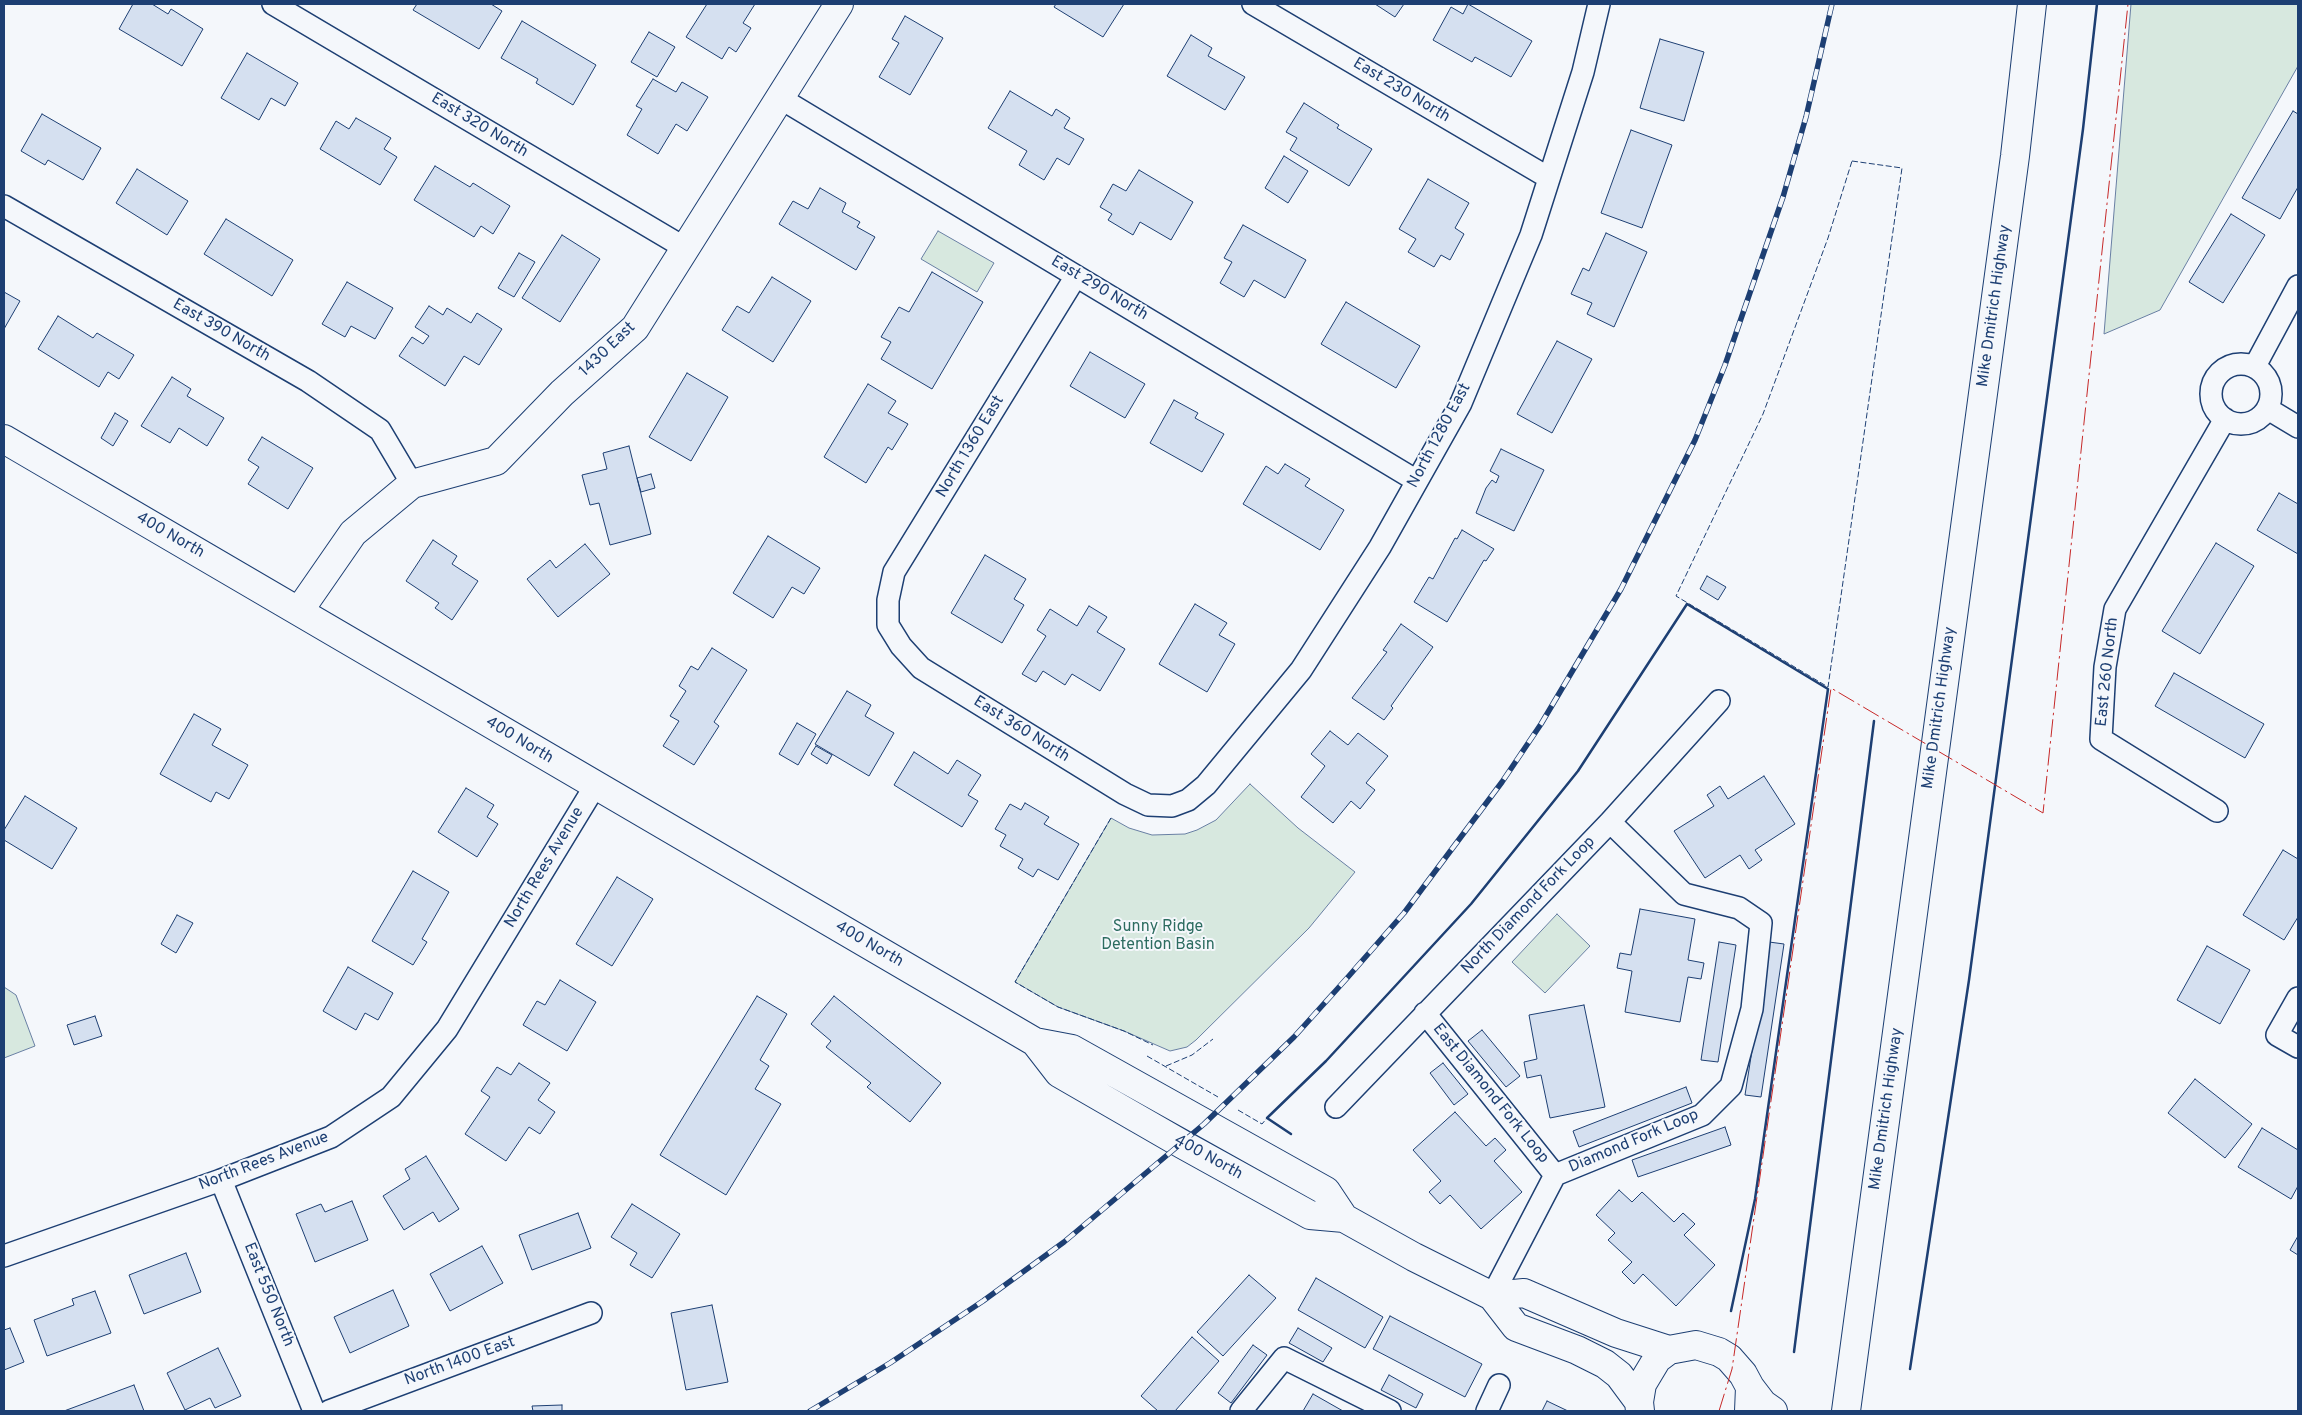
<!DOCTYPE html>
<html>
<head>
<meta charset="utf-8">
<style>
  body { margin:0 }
  #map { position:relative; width:2302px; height:1415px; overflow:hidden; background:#f4f7fb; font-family:Overpass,sans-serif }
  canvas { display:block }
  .frame { position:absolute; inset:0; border:5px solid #1d3f73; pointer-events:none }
</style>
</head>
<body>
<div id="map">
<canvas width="2302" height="1415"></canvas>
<div class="frame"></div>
</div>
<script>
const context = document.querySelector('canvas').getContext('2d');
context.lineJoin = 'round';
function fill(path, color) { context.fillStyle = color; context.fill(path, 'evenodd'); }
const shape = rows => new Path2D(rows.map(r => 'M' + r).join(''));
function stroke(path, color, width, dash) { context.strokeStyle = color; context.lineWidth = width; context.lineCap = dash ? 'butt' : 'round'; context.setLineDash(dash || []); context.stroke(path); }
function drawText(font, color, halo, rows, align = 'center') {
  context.font = font + ' Overpass,sans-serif'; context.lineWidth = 4; context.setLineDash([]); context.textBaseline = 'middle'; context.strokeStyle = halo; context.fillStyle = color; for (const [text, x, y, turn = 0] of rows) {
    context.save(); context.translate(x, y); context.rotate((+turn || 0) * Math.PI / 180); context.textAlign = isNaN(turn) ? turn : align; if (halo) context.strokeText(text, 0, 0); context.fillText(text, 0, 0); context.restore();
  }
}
const green = shape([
  [2131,4,2298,4,2298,66,2160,310,2104,334,2131,4],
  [938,231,994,263,977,292,921,259,938,231],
  [1250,784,1298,828,1355,872,1309,928,1196,1040,1187,1047,1170,1051,1124,1031,1058,1007,1015,982,1111,818,1129,828,1152,835,1185,834,1197,830,1216,820,1250,784],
  [1557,914,1590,946,1545,993,1512,962,1557,914],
  [4,987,16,995,35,1046,4,1058,4,987]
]);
fill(green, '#d7e8df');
stroke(green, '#687fa3', 1);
const building = shape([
  [133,4,152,4,168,14,171,9,203,29,182,66,119,29,133,4],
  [417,4,491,4,502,11,479,49,413,10,417,4],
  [707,4,755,4,743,23,751,28,736,52,729,47,722,59,686,37,707,4],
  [1056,4,1124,4,1103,37,1054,7,1056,4],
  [1375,4,1404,4,1395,17,1375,4],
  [1468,4,1532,41,1511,77,1475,57,1472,62,1433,40,1451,7,1463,14,1468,4],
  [905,16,943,38,910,95,879,77,899,43,892,39,905,16],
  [522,21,596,65,573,105,536,83,538,79,501,58,522,21],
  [649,32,675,47,657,77,631,62,649,32],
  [1191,35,1212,48,1208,56,1245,77,1225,110,1167,76,1191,35],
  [1660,39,1704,52,1684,121,1640,108,1660,39],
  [247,53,298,83,285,106,271,98,259,120,221,98,247,53],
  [653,79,676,92,682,82,708,97,687,131,676,124,658,154,627,135,642,109,636,106,653,79],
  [1010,91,1052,116,1056,109,1070,118,1064,128,1084,139,1069,165,1057,158,1044,180,1019,165,1027,151,988,128,1010,91],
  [1304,103,1339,125,1337,128,1372,149,1349,186,1290,150,1297,138,1286,132,1304,103],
  [2293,111,2298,114,2298,187,2280,219,2242,198,2293,111],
  [42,114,101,148,83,180,48,160,45,165,21,151,42,114],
  [356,118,391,138,384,149,397,157,380,185,320,149,336,121,349,129,356,118],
  [1631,130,1672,145,1642,228,1601,213,1631,130],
  [1284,156,1308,171,1288,203,1265,188,1284,156],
  [435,166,470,187,473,183,510,206,493,234,481,226,474,237,414,200,435,166],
  [137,169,188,201,167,235,116,203,137,169],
  [1139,170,1193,202,1171,240,1140,222,1133,235,1108,220,1112,214,1100,207,1113,184,1126,191,1139,170],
  [1428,179,1469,203,1455,228,1464,234,1450,260,1441,255,1434,267,1408,252,1416,239,1399,229,1428,179],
  [820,188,846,203,842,212,860,222,857,227,875,237,856,270,779,224,793,201,808,209,820,188],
  [2231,214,2265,235,2223,303,2189,282,2231,214],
  [226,219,293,260,272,296,204,254,226,219],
  [1243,225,1306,260,1285,298,1254,280,1244,297,1220,283,1232,262,1224,258,1243,225],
  [1606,233,1647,252,1614,327,1587,314,1592,303,1571,294,1583,268,1589,271,1606,233],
  [562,235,600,259,560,322,522,298,562,235],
  [519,253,535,262,514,297,498,288,519,253],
  [932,272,983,302,932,389,881,359,891,342,881,337,899,307,909,312,932,272],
  [772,277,811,301,773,362,722,330,737,306,749,313,772,277],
  [347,282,393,308,375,339,351,326,345,337,322,324,347,282],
  [4,292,20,301,4,329,4,292],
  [1346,302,1420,346,1396,388,1321,344,1346,302],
  [429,306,443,315,447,308,471,323,477,313,502,329,479,365,464,356,445,386,399,356,412,337,423,344,429,336,415,327,429,306],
  [58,316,93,338,97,333,134,355,119,379,108,372,99,387,38,349,58,316],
  [1557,341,1592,359,1552,433,1517,414,1557,341],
  [1090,352,1145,384,1125,418,1070,386,1090,352],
  [687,373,728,397,691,461,649,437,687,373],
  [172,377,191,389,187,396,224,418,207,446,179,428,170,443,141,426,172,377],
  [868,384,896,401,888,413,908,424,892,450,888,447,866,483,824,457,868,384],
  [1174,400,1198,413,1195,418,1224,434,1202,472,1150,443,1174,400],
  [115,413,128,421,113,446,101,438,115,413],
  [262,437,313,468,288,509,248,484,259,467,248,460,262,437],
  [629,446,651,534,610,545,599,503,590,505,582,475,607,469,603,453,629,446],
  [1501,449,1544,470,1514,531,1476,513,1486,488,1492,480,1496,483,1499,476,1490,471,1501,449],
  [1285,464,1310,479,1305,486,1344,510,1320,550,1243,504,1266,466,1278,474,1285,464],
  [651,474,655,488,641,492,637,478,651,474],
  [2279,493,2298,504,2298,554,2257,530,2279,493],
  [1462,530,1494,549,1486,561,1484,560,1447,622,1414,602,1429,577,1433,579,1455,538,1457,539,1462,530],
  [768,536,820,568,804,594,792,587,773,618,733,593,768,536],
  [433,540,457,556,452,564,478,581,452,620,435,608,439,603,406,581,433,540],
  [2216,543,2254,566,2200,654,2162,631,2216,543],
  [585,544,610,574,558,617,527,579,550,560,556,568,585,544],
  [985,555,1026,579,1014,599,1024,605,1002,643,951,613,985,555],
  [1707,576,1726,587,1718,600,1700,589,1707,576],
  [1195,604,1227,623,1219,635,1235,644,1207,692,1159,664,1195,604],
  [1089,606,1107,617,1097,632,1125,649,1100,691,1072,674,1065,685,1043,671,1036,682,1022,674,1046,636,1037,630,1050,609,1077,626,1089,606],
  [1401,624,1433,647,1391,706,1393,708,1384,720,1352,698,1387,652,1383,650,1401,624],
  [712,648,747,670,714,722,719,726,694,765,663,746,679,721,670,716,686,691,679,686,691,666,698,670,712,648],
  [2174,673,2264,724,2245,758,2155,706,2174,673],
  [847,691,871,705,865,716,894,733,869,776,815,744,847,691],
  [194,714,221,729,212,745,248,765,229,799,216,792,211,802,160,774,194,714],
  [797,723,816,734,798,765,779,754,797,723],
  [1330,731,1348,745,1358,733,1388,756,1366,783,1375,790,1360,809,1351,801,1333,823,1301,797,1325,766,1311,754,1330,731],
  [816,746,832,755,827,764,811,754,816,746],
  [914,752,948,774,957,760,981,775,968,795,978,801,962,827,894,785,914,752],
  [1764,776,1795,824,1755,850,1762,860,1749,869,1740,855,1705,878,1674,831,1714,806,1707,795,1720,786,1728,799,1764,776],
  [466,788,494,805,487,817,498,824,477,857,438,832,466,788],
  [25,796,77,828,52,869,4,840,4,830,25,796],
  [1025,803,1049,817,1044,824,1079,844,1058,880,1038,869,1033,877,1018,868,1023,859,1000,846,1006,835,995,829,1010,804,1021,810,1025,803],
  [2283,850,2298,859,2298,917,2284,940,2243,915,2283,850],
  [413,871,449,892,422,939,427,942,413,965,372,941,413,871],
  [617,877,653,899,612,966,576,944,617,877],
  [1640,909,1695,919,1688,960,1704,963,1701,979,1688,977,1680,1022,1625,1012,1632,971,1617,968,1620,953,1631,955,1640,909],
  [177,915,193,923,176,953,161,944,177,915],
  [1719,942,1736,945,1718,1062,1701,1060,1719,942],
  [1769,942,1784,944,1761,1097,1745,1095,1769,942],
  [2207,946,2250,970,2220,1024,2177,1000,2207,946],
  [348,967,393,993,378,1020,365,1013,356,1030,323,1011,348,967],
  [560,980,596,1002,567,1051,523,1025,537,1001,545,1005,560,980],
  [757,996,787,1014,760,1060,769,1066,755,1089,781,1104,726,1195,660,1155,757,996],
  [834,996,941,1083,910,1122,867,1087,871,1083,826,1047,831,1041,811,1024,834,996],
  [1584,1005,1605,1107,1550,1118,1541,1075,1527,1078,1524,1062,1537,1059,1529,1015,1584,1005],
  [95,1016,102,1036,74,1045,67,1025,95,1016],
  [1482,1030,1520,1076,1506,1087,1468,1041,1482,1030],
  [519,1063,550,1083,538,1100,555,1112,540,1134,529,1127,506,1161,465,1134,490,1097,481,1091,497,1067,511,1075,519,1063],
  [1443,1063,1468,1094,1454,1105,1430,1073,1443,1063],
  [2195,1079,2252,1124,2225,1158,2168,1113,2195,1079],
  [1686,1087,1692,1103,1579,1147,1573,1131,1686,1087],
  [1455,1112,1486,1146,1495,1138,1506,1150,1494,1161,1522,1192,1481,1229,1450,1195,1440,1204,1429,1192,1441,1181,1413,1150,1455,1112],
  [1725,1127,1731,1145,1638,1177,1632,1160,1725,1127],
  [2262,1128,2298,1150,2298,1186,2291,1199,2238,1167,2262,1128],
  [426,1156,459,1209,439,1222,433,1212,404,1230,383,1196,410,1179,405,1169,426,1156],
  [1619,1190,1632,1202,1642,1192,1674,1222,1683,1213,1695,1224,1684,1235,1715,1265,1676,1306,1643,1274,1634,1284,1622,1272,1632,1262,1608,1240,1615,1233,1596,1215,1619,1190],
  [352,1201,368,1240,315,1262,296,1214,321,1204,325,1212,352,1201],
  [632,1204,680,1234,652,1278,630,1265,637,1253,611,1237,632,1204],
  [578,1213,591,1248,532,1270,519,1235,578,1213],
  [2298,1236,2298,1255,2290,1250,2298,1236],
  [482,1246,503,1283,450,1311,430,1274,482,1246],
  [186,1253,201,1292,144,1314,129,1275,186,1253],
  [1249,1275,1276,1298,1223,1356,1197,1332,1249,1275],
  [1316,1278,1383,1317,1365,1348,1298,1310,1316,1278],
  [393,1290,409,1326,350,1353,334,1317,393,1290],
  [95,1291,111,1333,47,1356,34,1320,74,1305,72,1299,95,1291],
  [712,1305,728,1382,686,1390,671,1313,712,1305],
  [1390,1316,1482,1364,1465,1397,1373,1349,1390,1316],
  [10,1328,24,1362,4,1370,4,1330,10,1328],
  [1298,1328,1332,1348,1323,1362,1289,1343,1298,1328],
  [1192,1337,1219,1361,1175,1411,1158,1411,1141,1396,1192,1337],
  [1253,1345,1267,1355,1231,1403,1218,1393,1253,1345],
  [218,1348,241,1396,215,1408,210,1398,185,1410,167,1373,218,1348],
  [1389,1375,1423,1394,1416,1408,1381,1390,1389,1375],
  [134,1385,144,1411,64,1411,134,1385],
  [1313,1394,1343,1411,1303,1411,1313,1394],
  [1547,1401,1568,1411,1542,1411,1547,1401],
  [562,1405,562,1411,533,1411,532,1406,562,1405]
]);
fill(building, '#d5e0f0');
stroke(building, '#1d3f73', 1);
const street = shape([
  [273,4,685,248],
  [1253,4,1549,178],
  [780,98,1417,481],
  [4,206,308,381,380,430,412,484],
  [1076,276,894,572,888,600,888,625,901,646,921,668,1125,794,1148,805,1172,806,1188,800,1206,785,1301,670,1380,547,1461,403,1531,235,1583,72,1599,4],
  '2211 394a30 30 0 1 1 60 0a30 30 0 1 1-60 0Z',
  [2255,366,2298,286],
  [2268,409,2298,427],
  [2217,811,2101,739,2105,667,2115,609,2225,419],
  [2298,998,2277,1035,2298,1047],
  [1425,1013,1555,1175],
  [1336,1107,1610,822,1719,701],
  [221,1180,314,1411],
  [4,1256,221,1180,331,1137,391,1097,447,1029,595,786],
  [1492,1296,1555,1175,1702,1115,1731,1086,1752,1009,1761,923,1739,908,1684,894,1610,822],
  [329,1411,591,1313],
  [1241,1411,1284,1358,1390,1411],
  [1487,1411,1499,1385]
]);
const secondary = shape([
  [4,439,1035,1042,1072,1049,1326,1191,1344,1218],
  [299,611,353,533,412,484,496,461,562,393,635,328,839,4],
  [1035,1042,1059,1073,1182,1144,1310,1215,1344,1218,1414,1257,1492,1296,1516,1327,1577,1350,1605,1364,1619,1375,1639,1402],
  [1492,1296,1524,1293,1616,1333,1669,1350],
  [1750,1387,1763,1404,1773,1411],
  [1640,1411,1639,1402,1642,1384,1657,1359,1669,1350,1696,1345,1719,1352,1729,1358,1743,1374,1750,1387,1749,1411]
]);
const highway = shape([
  [1846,1411,2015,156,2032,4]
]);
stroke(street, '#1d3f73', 24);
stroke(secondary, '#1d3f73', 30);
stroke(highway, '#1d3f73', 30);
stroke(street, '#f4f7fb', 21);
stroke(secondary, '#f4f7fb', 28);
stroke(highway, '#f4f7fb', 28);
const rail = shape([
  [810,1411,890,1363,983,1301,1064,1242,1204,1124,1294,1037,1348,977,1404,913,1502,782,1541,724,1621,589,1695,440,1725,365,1783,197,1806,117,1832,4]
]);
stroke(rail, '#1d3f73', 5.5);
stroke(rail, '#f4f7fb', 4, [11]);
stroke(shape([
  [1852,161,1902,168,1828,687,1676,596,1763,414,1828,238,1852,161],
  [1111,818,1015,982,1058,1007,1124,1031,1153,1045],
  [1147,1056,1218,1097],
  [1166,1066,1192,1055,1213,1039],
  [1238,1110,1262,1124,1267,1118]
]), '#1d3f73', 1, [6, 2.5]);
stroke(shape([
  [1291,1134,1267,1118,1326,1061,1471,904,1578,771,1687,604,1828,689,1755,1199,1731,1311],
  [1794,1352,1874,721],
  [1910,1369,1969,980,2083,129,2097,4]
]), '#1d3f73', 2.5);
stroke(shape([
  [1719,1411,1732,1369,1831,688,2043,813,2128,4]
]), '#c62828', 1, [18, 4, 2.5, 4]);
drawText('16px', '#1d3f73', '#f4f7fb', [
  ["East 230 North",1401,91,31],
  ["East 320 North",479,126,31],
  ["East 290 North",1099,289,31],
  ["Mike Dmitrich Highway",1995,306,-82],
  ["East 390 North",221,331,30],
  ["1430 East",608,350,-44],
  ["North 1280 East",1440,436,-62],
  ["North 1360 East",971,447,-59],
  ["400 North",170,536,30],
  ["East 260 North",2108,672,-84],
  ["Mike Dmitrich Highway",1940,708,-82],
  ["East 360 North",1021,730,32],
  ["400 North",519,741,31],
  ["North Rees Avenue",545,868,-59],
  ["North Diamond Fork Loop",1529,906,-46],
  ["400 North",869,945,30],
  ["East Diamond Fork Loop",1490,1094,51],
  ["Mike Dmitrich Highway",1887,1109,-82],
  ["Diamond Fork Loop",1634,1142,-23],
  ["400 North",1208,1158,29],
  ["North Rees Avenue",264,1162,-21],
  ["East 550 North",268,1295,68],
  ["North 1400 East",460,1362,-20]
]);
drawText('16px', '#2c6c60', '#f4f7fb', [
  ["Sunny Ridge",1158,928],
  ["Detention Basin",1158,946]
]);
</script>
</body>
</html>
